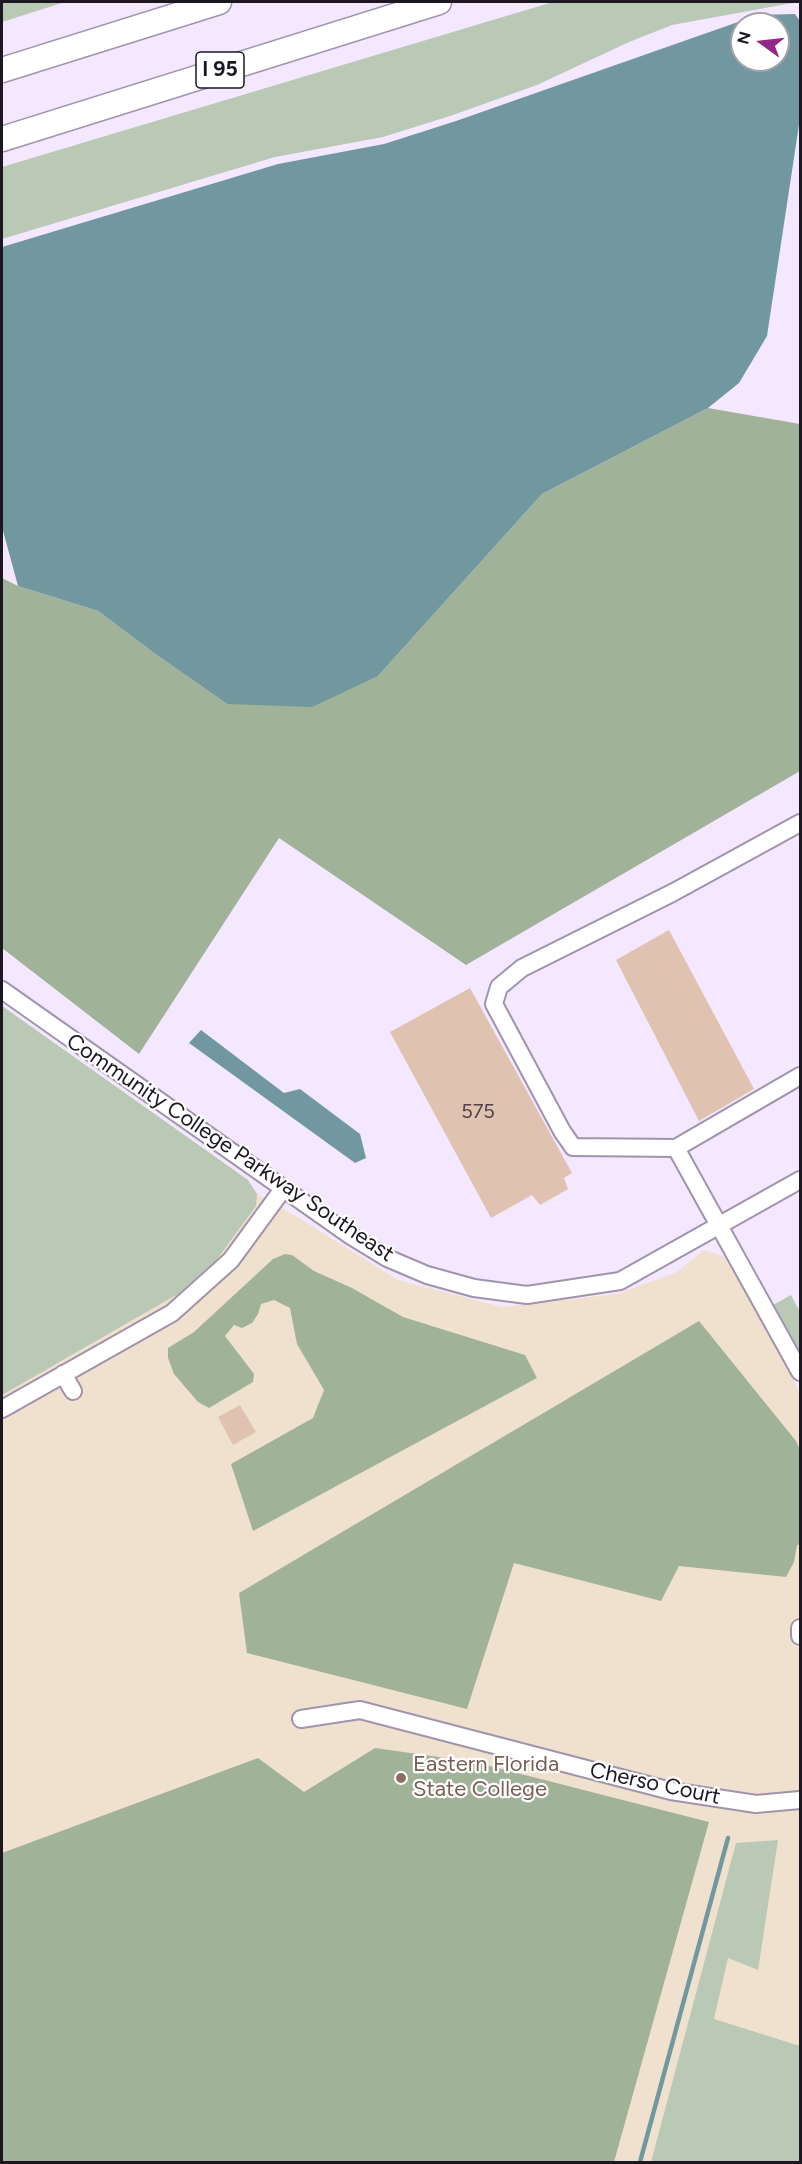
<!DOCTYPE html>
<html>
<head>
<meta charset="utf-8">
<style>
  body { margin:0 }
  #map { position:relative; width:802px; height:2164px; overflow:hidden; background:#f3e8ff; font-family:Figtree,sans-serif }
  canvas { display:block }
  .frame { position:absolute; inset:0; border:3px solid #1c1721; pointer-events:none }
  .north { position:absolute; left:730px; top:12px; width:60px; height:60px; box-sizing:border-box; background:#fff; border:2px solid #a4a2a6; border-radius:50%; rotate:285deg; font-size:16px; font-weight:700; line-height:24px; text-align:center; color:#1c1721 }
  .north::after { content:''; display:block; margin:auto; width:21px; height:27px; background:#922689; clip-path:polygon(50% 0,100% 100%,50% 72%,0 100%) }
</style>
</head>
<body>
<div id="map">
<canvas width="802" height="2164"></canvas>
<div class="frame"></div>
<div class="north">N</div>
</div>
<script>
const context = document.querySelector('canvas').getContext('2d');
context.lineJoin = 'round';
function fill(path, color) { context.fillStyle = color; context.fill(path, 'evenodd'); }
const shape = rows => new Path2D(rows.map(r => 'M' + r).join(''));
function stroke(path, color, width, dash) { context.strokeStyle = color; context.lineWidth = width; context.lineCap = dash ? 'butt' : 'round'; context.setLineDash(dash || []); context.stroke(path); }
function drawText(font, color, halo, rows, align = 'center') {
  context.font = font + ' Figtree,sans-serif'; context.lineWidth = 4.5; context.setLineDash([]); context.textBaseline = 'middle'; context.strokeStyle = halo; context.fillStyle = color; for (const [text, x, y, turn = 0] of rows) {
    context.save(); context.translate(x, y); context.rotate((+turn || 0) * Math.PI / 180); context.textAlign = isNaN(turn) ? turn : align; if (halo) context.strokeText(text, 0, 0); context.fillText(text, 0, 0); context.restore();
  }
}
fill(shape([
  [2,1006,248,1180,257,1194,299,1218,398,1280,502,1307,617,1294,677,1272,704,1250,723,1256,739,1278,800,1393,800,2162,2,2162]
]), '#f0e1ce');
fill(shape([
  [2,2,65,2,2,22],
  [553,2,798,2,672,25,629,42,537,85,453,115,383,137,275,157,2,239,2,167],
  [2,1006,248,1180,257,1194,256,1206,218,1258,178,1294,2,1395],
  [791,1295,800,1312,800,1355,773,1305],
  [778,1840,758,1970,728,1958,714,2019,800,2046,800,2162,651,2162,736,1843]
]), '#bac9b5');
fill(shape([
  [708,408,800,424,800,771,466,965,279,838,139,1054,2,948,2,578,18,586,98,611,154,653,227,704,378,676,542,494],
  [285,1254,292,1255,314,1271,352,1288,403,1317,525,1355,537,1378,253,1531,231,1464,313,1418,324,1390,297,1344,290,1308,274,1300,261,1304,258,1314,252,1323,242,1328,234,1325,225,1336,254,1374,253,1382,209,1408,198,1402,174,1374,168,1358,168,1348,194,1332,273,1259],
  [699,1321,796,1441,800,1450,800,1544,797,1545,794,1562,786,1577,679,1566,661,1601,514,1563,467,1709,247,1653,239,1593],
  [375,1748,474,1762,709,1822,614,2162,2,2162,2,1853,258,1758,304,1792]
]), '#a0b399');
fill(shape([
  [795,14,800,21,800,118,767,336,739,383,708,408,542,494,378,676,312,707,227,704,154,653,98,611,18,586,2,527,2,247,278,164,384,144,456,121,758,15],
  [742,24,778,24,778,60,742,60],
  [201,1030,284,1093,300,1089,360,1134,366,1158,355,1163,189,1043]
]), '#72989f');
stroke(shape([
  [640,2162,728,1838]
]), '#72989f', 4.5);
fill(shape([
  [669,930,754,1089,699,1121,616,960],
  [470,988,572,1173,564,1178,568,1189,540,1205,532,1195,491,1218,390,1032],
  [240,1405,256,1432,233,1445,218,1417]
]), '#e0c2b1');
const minor = shape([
  [800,823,674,892,522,968,499,987,494,1004,562,1131,573,1147,676,1148,800,1076],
  [2,990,351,1236,387,1258,427,1275,474,1288,527,1295,620,1281,800,1180],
  [676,1148,800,1372],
  [63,1374,73,1391],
  [2,1409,172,1313,231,1260,283,1189],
  [800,1628,800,1636],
  [301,1719,360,1710,671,1791,756,1804,800,1800]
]);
const highway = shape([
  [2,70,219,2],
  [2,139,439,2]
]);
stroke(minor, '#a093ad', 20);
stroke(highway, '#a093ad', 27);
stroke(minor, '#fff', 16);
stroke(highway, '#fff', 24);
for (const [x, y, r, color] of [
  [401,1778,6,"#8d6e63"]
]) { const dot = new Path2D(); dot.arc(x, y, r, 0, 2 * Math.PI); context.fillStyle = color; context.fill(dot); stroke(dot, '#fff', 2); }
drawText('20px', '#4d4245', null, [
  ["575",478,1112]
]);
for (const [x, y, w] of [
  [220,70,48]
]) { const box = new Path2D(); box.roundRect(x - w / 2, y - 18, w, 36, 4.5); context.fillStyle = '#fff'; context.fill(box); stroke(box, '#1c1721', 1.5); }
drawText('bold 21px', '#1c1721', null, [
  ["I 95",220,70]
]);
drawText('22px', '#1c1721', '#fff', [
  ["Community College Parkway Southeast",230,1148,34],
  ["Cherso Court",655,1784,12]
]);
drawText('22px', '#785e54', '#fff', [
  ["Eastern Florida",413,1765],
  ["State College",413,1790]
], 'left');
</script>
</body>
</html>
